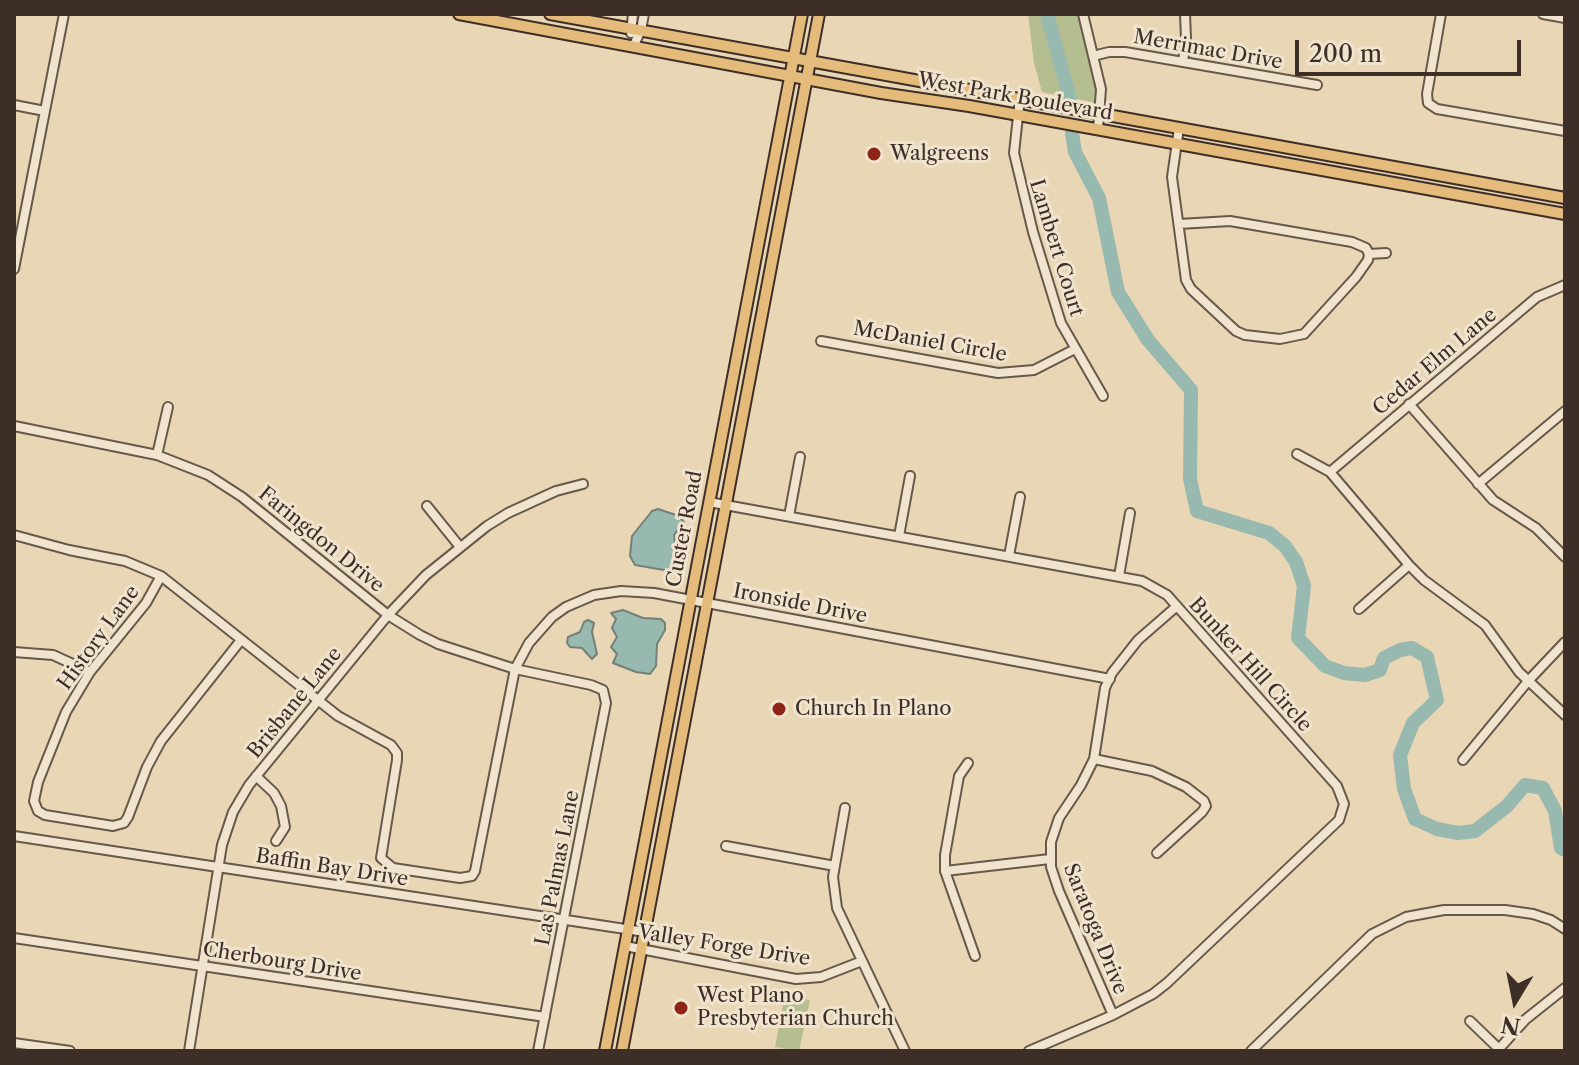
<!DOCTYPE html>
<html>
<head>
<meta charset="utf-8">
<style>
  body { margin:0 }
  #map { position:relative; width:1579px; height:1065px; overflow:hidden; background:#e8d6b5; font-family:"Libre Caslon Text",serif }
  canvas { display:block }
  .frame { position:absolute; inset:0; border:16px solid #3d2e27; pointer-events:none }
  .north { position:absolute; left:1475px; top:961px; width:80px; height:80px; -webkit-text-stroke:6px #f0e4cf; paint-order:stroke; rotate:190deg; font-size:22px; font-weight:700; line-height:32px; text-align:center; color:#3d2e27 }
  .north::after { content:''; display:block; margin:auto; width:28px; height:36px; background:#3d2e27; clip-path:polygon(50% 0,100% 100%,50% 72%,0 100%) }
  .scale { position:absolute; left:1295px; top:40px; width:226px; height:36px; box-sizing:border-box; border:4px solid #3d2e27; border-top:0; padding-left:10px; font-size:24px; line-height:28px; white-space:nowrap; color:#3d2e27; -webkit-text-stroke:6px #f0e4cf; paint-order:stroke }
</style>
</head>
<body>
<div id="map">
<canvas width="1579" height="1065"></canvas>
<div class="frame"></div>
<div class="north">N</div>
<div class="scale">200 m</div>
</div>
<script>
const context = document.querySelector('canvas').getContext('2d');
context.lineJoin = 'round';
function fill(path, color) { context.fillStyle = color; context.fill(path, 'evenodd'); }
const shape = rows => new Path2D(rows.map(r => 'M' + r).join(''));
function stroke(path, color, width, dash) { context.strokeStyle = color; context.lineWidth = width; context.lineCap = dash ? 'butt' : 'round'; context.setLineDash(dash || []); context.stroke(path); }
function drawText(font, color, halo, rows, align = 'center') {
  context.font = font + ' "Libre Caslon Text",serif'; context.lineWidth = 6; context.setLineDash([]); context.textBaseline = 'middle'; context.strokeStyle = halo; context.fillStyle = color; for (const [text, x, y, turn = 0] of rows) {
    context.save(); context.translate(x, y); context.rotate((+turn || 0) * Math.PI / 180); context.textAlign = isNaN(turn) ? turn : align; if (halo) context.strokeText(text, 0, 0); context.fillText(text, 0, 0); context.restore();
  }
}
fill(shape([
  [1028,14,1079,14,1097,87,1096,103,1042,92,1034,63],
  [785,995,810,1000,799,1051,775,1047]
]), '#b5be8e');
const water = shape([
  [658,509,679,516,684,522,674,535,677,561,670,571,635,565,630,556,632,536,652,511,658,509],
  [623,610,643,618,661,619,665,623,665,630,657,644,656,666,650,674,636,672,613,663,617,654,611,647,617,637,612,628,616,619,611,613,623,610],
  [588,620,594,623,592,632,597,654,592,659,582,648,570,647,567,643,568,637,580,632,584,622,588,620]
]);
fill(water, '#97b9b0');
stroke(water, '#738179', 2);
stroke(shape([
  [1047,14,1070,99],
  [1072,133,1075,152,1099,198,1118,292,1148,340,1191,390,1190,479,1197,511,1269,533,1285,546,1296,562,1304,586,1298,638,1325,666,1344,673,1365,675,1380,670,1384,658,1400,650,1412,648,1427,657,1437,700,1413,723,1400,755,1404,789,1415,819,1437,829,1458,833,1475,831,1507,806,1525,785,1543,788,1555,811,1561,848,1565,850]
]), '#97b9b0', 14);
const minor = shape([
  [1083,14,1101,89,1098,129],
  [1441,14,1427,94,1428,103,1437,109,1565,131],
  [1543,14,1565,18],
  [631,33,633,14],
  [634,45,641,30,644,14],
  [1093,56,1109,52,1125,52,1317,85],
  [1183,62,1186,39,1185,14],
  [1020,98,1014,153,1033,232,1061,323,1103,396],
  [14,105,45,111],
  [1179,128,1172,177,1186,280,1191,289,1236,331,1245,335,1280,339,1304,334,1356,277,1368,260,1369,254],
  [1179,224,1230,221,1352,242,1366,248,1369,254,1386,253],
  [14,269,64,14],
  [821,341,998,373,1034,370,1075,349],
  [1409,404,1493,500,1536,528,1565,557],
  [14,426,157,455,208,475,242,497,388,615,420,635,438,644,515,669,591,685,603,690,606,703,538,1051],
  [1297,454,1330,472,1409,565,1424,580,1485,625,1519,672,1565,715],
  [157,455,168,407],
  [1330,472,1537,297,1565,285],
  [1478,484,1565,411],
  [709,502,1142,581,1167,595,1337,786,1344,804,1339,820,1167,983,1153,994,1113,1015,1029,1051],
  [427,506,460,547],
  [789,516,800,457],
  [14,535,69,550,125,561,161,576,338,716,391,745,397,753,397,760,381,858,393,868,460,878,472,876,475,871,515,669,529,643,552,617,566,607,594,595,621,591,654,593,1110,679],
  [899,536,910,476],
  [1009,556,1020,497],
  [161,576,146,603,90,672,66,712,38,782,34,801,38,811,45,815,113,826,124,823,128,817,147,767,161,741,241,640],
  [1119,576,1130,513],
  [1359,609,1409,565],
  [14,652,53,655,90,672],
  [1094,759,1152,771,1186,787,1204,801,1206,806,1202,812,1157,853],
  [1463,760,1529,680,1565,642],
  [968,763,959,776,945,855,945,871,975,956],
  [256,776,274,793,281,806,285,827,276,841],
  [845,808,833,877,837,908,905,1051],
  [14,836,645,932],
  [726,846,835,866],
  [945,871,1050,859],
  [14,938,545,1017],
  [625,946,796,979,821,977,862,961],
  [1113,1015,1059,891,1051,867,1051,842,1059,818,1081,785,1094,759,1105,688,1112,673,1138,640,1177,606],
  [1470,1021,1499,1049],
  [14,1043,70,1051],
  [189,1051,222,845,233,812,249,785,388,615,426,575,487,526,508,513,556,491,583,484],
  [1251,1051,1372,934,1406,917,1444,910,1505,910,1533,914,1551,920,1565,929],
  [1497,1051,1526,1019,1565,988]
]);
const major = shape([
  [459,14,881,93,969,106,1565,214],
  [550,14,1565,198],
  [605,1051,802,14],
  [622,1051,819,14]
]);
stroke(minor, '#68584a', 12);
stroke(major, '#3d2e27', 14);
stroke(minor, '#f0e4cf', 8);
stroke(major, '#e4bb7a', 10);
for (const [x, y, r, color] of [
  [874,154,8,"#8f2418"],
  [779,709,8,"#8f2418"],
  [681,1008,8,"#8f2418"]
]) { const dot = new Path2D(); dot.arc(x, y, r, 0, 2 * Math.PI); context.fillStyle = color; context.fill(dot); stroke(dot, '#f0e4cf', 3); }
drawText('20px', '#3d2e27', '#f0e4cf', [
  ["Merrimac Drive",1208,50,10],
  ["West Park Boulevard",1015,97,10],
  ["Lambert Court",1056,248,73],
  ["McDaniel Circle",930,342,10],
  ["Cedar Elm Lane",1435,362,-40],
  ["Custer Road",685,529,-79],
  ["Faringdon Drive",321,540,39],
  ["Ironside Drive",800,604,11],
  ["History Lane",99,638,-54],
  ["Bunker Hill Circle",1250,665,48],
  ["Brisbane Lane",295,703,-51],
  ["Baffin Bay Drive",332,868,9],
  ["Las Palmas Lane",558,868,-79],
  ["Saratoga Drive",1095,929,68],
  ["Valley Forge Drive",724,946,9],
  ["Cherbourg Drive",282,962,9]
]);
drawText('20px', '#3d2e27', '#f0e4cf', [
  ["Walgreens",890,154],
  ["Church In Plano",795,709],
  ["West Plano",697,996],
  ["Presbyterian Church",697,1019]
], 'left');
</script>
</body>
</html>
